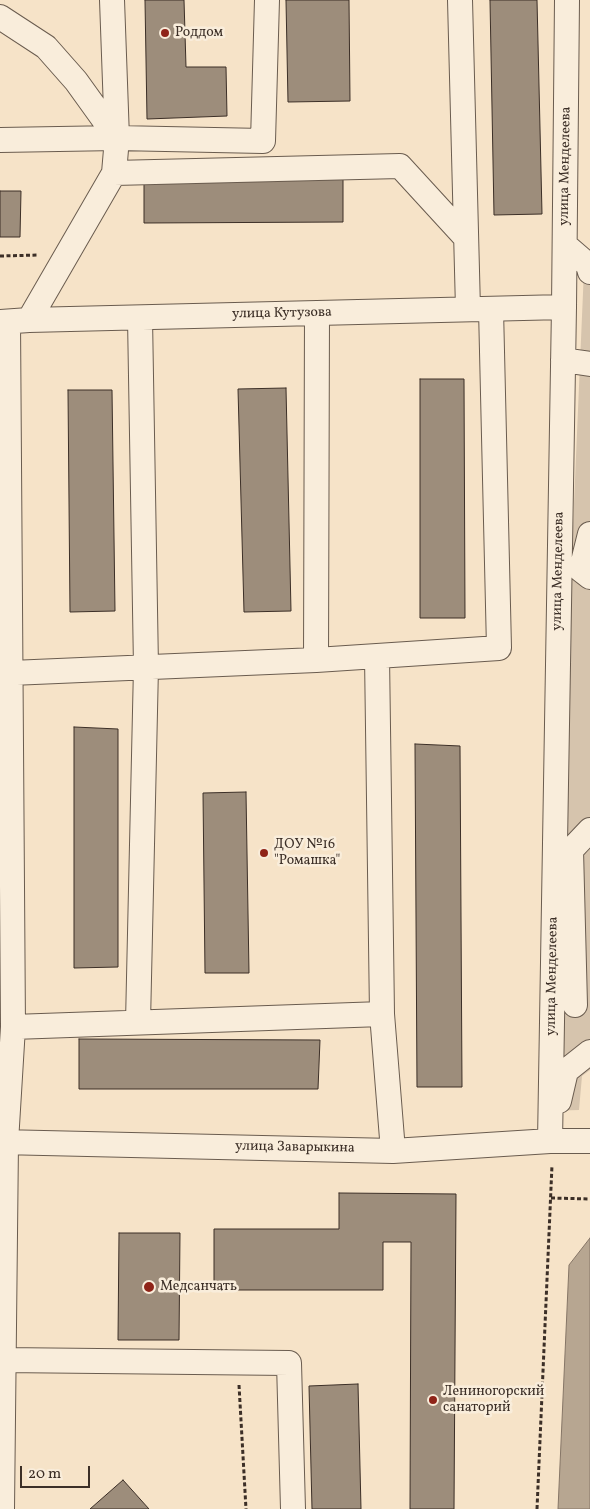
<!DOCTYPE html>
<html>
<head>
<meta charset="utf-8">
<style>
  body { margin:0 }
  #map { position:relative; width:590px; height:1509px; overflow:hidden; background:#f6e3c8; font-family:Vollkorn,serif }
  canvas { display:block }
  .scale { position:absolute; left:20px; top:1466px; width:70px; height:22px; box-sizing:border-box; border:2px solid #3c2f27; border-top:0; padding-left:6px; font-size:15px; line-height:18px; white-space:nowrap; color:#3c2f27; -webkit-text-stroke:4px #f9eddb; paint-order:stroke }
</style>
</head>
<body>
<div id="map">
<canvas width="590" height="1509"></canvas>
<div class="scale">20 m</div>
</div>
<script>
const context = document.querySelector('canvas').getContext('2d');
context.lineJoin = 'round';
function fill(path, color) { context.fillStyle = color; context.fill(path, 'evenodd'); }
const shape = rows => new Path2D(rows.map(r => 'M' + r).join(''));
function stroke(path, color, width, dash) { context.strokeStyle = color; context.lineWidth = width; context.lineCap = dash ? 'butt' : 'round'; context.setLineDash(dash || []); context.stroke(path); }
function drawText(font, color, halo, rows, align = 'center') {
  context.font = font + ' Vollkorn,serif'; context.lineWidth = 5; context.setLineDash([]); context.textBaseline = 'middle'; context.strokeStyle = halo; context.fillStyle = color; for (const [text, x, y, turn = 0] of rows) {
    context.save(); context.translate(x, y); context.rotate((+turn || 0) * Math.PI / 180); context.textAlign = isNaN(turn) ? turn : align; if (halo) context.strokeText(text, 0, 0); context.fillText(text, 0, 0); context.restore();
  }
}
fill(shape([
  [585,246,590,250,590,1070,582,1076,579,1110,548,1111]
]), '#d6c4ad');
const water = shape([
  [590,1238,590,1509,558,1509,569,1265,590,1238]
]);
fill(water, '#b7a691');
stroke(water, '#867667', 1);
const building = shape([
  [145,0,184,0,186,67,226,67,227,116,147,119,145,0],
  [286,0,349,0,350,101,288,102,286,0],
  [490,0,537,0,542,214,494,215,490,0],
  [343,178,343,222,144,223,144,179,343,178],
  [0,191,21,191,20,237,0,237,0,191],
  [420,379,464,379,465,618,420,618,420,379],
  [286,388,291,611,244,612,238,389,286,388],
  [68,390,112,390,115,611,70,612,68,390],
  [74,727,118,729,118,967,74,968,74,727],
  [415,744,460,746,462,1087,417,1087,415,744],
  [246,792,249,973,205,973,203,793,246,792],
  [79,1039,320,1040,318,1089,79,1089,79,1039],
  [339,1193,456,1194,454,1509,410,1509,411,1242,383,1242,383,1290,214,1290,214,1229,339,1229,339,1193],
  [119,1233,180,1233,179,1340,118,1340,119,1233],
  [358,1384,361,1509,312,1509,309,1386,358,1384],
  [123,1480,149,1509,90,1509,123,1480]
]);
fill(building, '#9d8d7b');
stroke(building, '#3c2f27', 1);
const minor = shape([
  [460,0,468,309],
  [0,17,46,47,76,81,117,138],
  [0,140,117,138,263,141,267,0],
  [114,173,400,166,466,238],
  [565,245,588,265,590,272],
  [29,320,114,173,117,138,112,0],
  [0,322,29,320,564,307],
  [563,360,590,364],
  [590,534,581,570,590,577],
  [316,660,317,313],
  [11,673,316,660,377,656],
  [575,1005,571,850,590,830],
  [138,1022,146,667,140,318],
  [13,1027,382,1014],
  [559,1101,566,1071,590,1052],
  [550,1141,564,307,567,0],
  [0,1142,393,1151,550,1141,590,1141],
  [393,1151,382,1014,377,656,499,648,491,309],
  [3,1360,289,1363,293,1509],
  [2,1509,6,1142,13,1027,8,322]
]);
stroke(minor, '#6a5c4f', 26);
stroke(shape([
  [0,256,39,255],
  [551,1198,590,1199],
  [239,1385,246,1509],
  [537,1509,552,1165]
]), '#3c2f27', 3, [4, 2.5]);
stroke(minor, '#f9eddb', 24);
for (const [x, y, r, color] of [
  [165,33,5,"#8f2418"],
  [264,853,5,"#8f2418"],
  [149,1287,6,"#8f2418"],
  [433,1400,5,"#8f2418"]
]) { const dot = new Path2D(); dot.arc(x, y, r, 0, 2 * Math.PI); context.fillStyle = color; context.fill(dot); stroke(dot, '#f9eddb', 2); }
drawText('14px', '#3c2f27', '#f9eddb', [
  ["Роддом",175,33],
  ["ДОУ №16",274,845],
  ["\"Ромашка\"",274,861],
  ["Медсанчать",160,1287],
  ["Лениногорский",443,1392],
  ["санаторий",443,1408]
], 'left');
drawText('14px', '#3c2f27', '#f9eddb', [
  ["улица Менделеева",566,166,-89],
  ["улица Кутузова",282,314,-1],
  ["улица Менделеева",559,571,-89],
  ["улица Менделеева",553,976,-89],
  ["улица Заварыкина",295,1148,1]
]);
</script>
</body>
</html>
